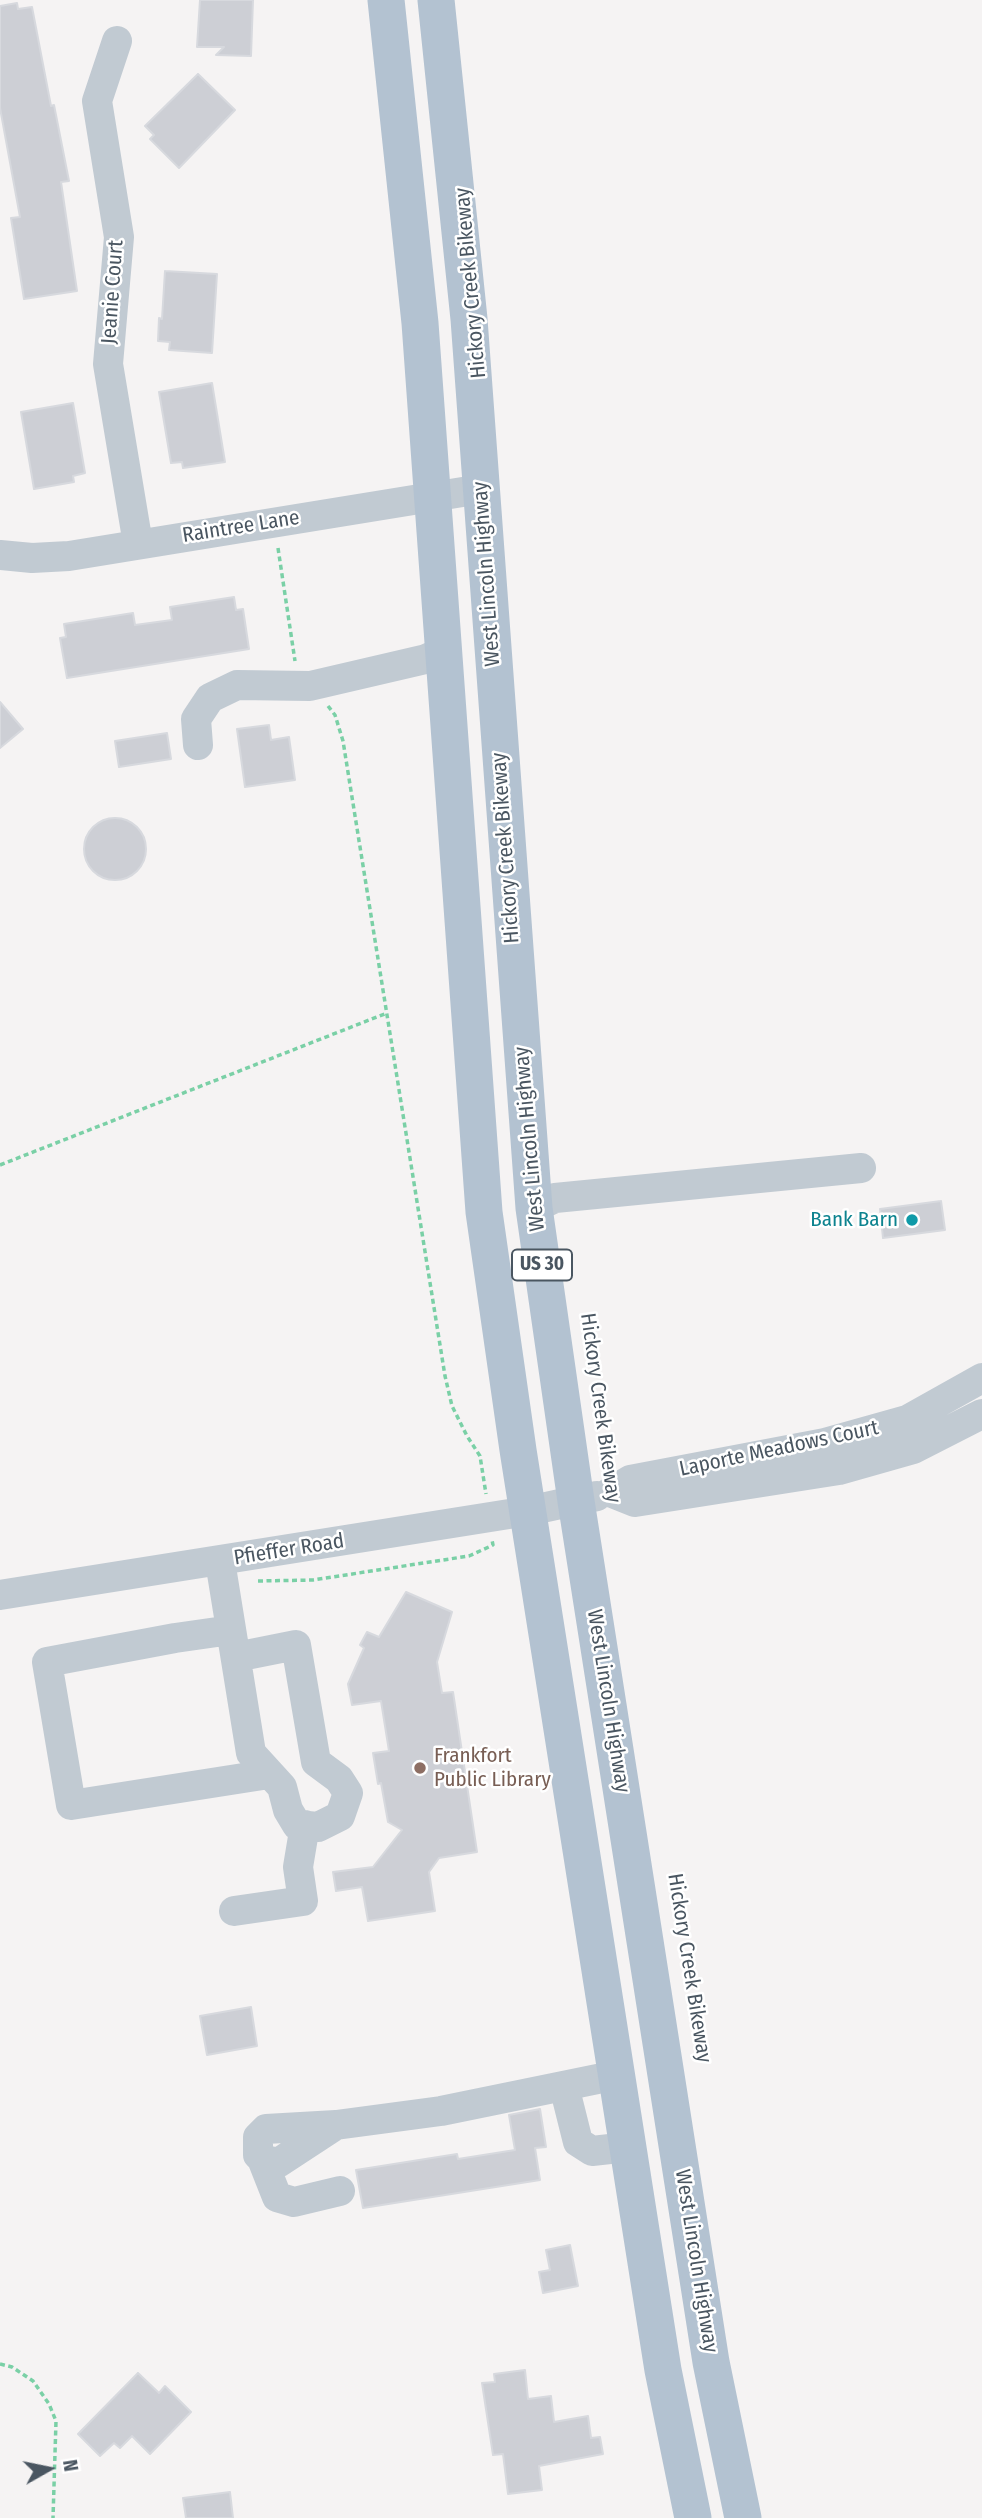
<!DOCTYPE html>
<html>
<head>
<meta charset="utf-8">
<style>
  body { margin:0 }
  #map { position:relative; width:982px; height:2518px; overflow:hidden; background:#f5f3f3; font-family:"Fira Sans Condensed",sans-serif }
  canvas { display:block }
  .north { position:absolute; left:14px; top:2434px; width:70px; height:70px; -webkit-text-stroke:5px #fff; paint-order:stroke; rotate:81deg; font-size:19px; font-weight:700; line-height:28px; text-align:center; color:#4a5661 }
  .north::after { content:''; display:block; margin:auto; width:24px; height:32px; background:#4a5661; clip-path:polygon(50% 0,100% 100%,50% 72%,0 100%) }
</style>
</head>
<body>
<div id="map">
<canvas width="982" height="2518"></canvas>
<div class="north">N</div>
</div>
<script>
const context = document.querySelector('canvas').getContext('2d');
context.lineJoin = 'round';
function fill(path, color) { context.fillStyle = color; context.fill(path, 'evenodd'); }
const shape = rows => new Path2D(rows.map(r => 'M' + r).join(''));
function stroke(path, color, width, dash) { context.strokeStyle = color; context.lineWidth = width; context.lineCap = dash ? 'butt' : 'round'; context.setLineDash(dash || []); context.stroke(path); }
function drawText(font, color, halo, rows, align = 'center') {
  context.font = font + ' "Fira Sans Condensed",sans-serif'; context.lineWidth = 5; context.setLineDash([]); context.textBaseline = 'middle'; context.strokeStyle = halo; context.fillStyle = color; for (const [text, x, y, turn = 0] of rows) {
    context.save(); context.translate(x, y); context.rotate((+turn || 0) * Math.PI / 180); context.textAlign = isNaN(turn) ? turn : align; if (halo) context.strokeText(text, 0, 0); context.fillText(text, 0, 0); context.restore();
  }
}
const building = shape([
  [200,0,253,0,251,56,216,55,224,47,197,47,200,0],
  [17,3,18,9,32,7,51,106,54,105,69,181,61,182,77,291,24,299,11,218,20,217,0,108,0,6,17,3],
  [198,74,235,110,179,168,150,139,154,135,145,126,198,74],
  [165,271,217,274,212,353,169,350,170,342,158,341,159,318,162,319,165,271],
  [212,383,225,462,183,468,182,462,171,463,159,392,212,383],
  [73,403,85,473,73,476,74,482,34,489,21,412,73,403],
  [234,597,236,610,243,609,249,649,67,678,60,638,66,637,64,624,133,613,135,625,172,620,170,607,234,597],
  [0,702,23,729,0,748,0,702],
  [269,725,271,740,289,737,295,780,245,787,237,729,269,725],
  [167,733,171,759,119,767,115,741,167,733],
  '84 849a31 31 0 1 1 62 0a31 31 0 1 1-62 0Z',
  [941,1201,945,1230,883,1238,880,1209,941,1201],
  [406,1592,452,1612,437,1662,442,1693,453,1692,477,1852,439,1858,429,1872,435,1911,368,1921,362,1887,336,1891,333,1872,373,1867,402,1830,388,1822,381,1783,378,1784,373,1753,389,1751,381,1701,352,1705,348,1684,364,1648,360,1645,367,1632,379,1637,406,1592],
  [251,2007,257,2046,207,2055,200,2016,251,2007],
  [540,2109,546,2147,535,2148,540,2180,363,2208,356,2170,457,2154,458,2159,515,2150,509,2115,540,2109],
  [570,2245,578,2286,543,2293,539,2272,550,2270,546,2250,570,2245],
  [525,2370,528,2399,551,2396,554,2422,588,2416,591,2438,600,2437,603,2454,539,2466,542,2490,508,2494,503,2454,493,2455,482,2383,495,2382,494,2374,525,2370],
  [138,2373,159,2393,165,2386,191,2412,150,2454,132,2436,120,2448,114,2443,100,2456,78,2434,138,2373],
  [230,2492,233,2518,186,2518,183,2498,230,2492]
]);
fill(building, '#cdcfd5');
stroke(building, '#d7d9de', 2);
stroke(shape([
  [278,548,295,661],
  [328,706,335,715,343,741,445,1376,452,1406,467,1436,480,1456,486,1494],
  [0,1165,387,1013],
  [258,1581,313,1580,469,1556,493,1545,492,1540],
  [0,2364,12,2367,33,2381,49,2404,56,2421,53,2518]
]), '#7ad0a6', 3.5, [5, 3.5]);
stroke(shape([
  [117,41,97,101,119,237,108,364,138,544],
  [0,555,32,558,69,556,481,489],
  [198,745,196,719,210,698,237,685,310,686,426,659,444,651],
  [534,1208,555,1198,861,1168],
  [982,1378,907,1420,825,1443,630,1480,610,1492,635,1502,839,1470,913,1449,982,1414],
  [220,1561,251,1753,282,1787,288,1810,297,1825,318,1827,340,1816,348,1793,339,1779,316,1762,296,1645,236,1657],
  [0,1595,528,1511,597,1496],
  [231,1630,175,1638,47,1662,71,1805,269,1774],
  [234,1911,303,1901,298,1867,305,1825],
  [564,2086,578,2142,592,2151,628,2147],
  [336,2125,278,2163,262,2159,258,2155,258,2137,266,2129,336,2125,441,2111,617,2075],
  [262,2159,277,2197,294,2202,340,2191]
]), '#c1cad2', 30);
stroke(shape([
  [386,0,420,323,484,1212,518,1450,663,2370,693,2518],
  [436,0,469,319,534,1208,576,1501,711,2362,743,2518]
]), '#b3c2d1', 37);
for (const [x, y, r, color] of [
  [912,1220,7,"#0f9aa8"],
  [420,1768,7,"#8d6e63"]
]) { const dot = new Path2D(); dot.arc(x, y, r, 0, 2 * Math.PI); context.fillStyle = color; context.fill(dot); stroke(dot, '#fff', 2.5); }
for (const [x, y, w] of [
  [542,1265,60]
]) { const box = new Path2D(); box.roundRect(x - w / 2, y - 15.5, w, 31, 5); context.fillStyle = '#fff'; context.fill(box); stroke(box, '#4a5661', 2); }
drawText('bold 19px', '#4a5661', null, [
  ["US 30",542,1265]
]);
drawText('21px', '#4a5661', '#fff', [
  ["Hickory Creek Bikeway",471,283,-95],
  ["Jeanie Court",113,292,-86],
  ["Raintree Lane",241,527,-9],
  ["West Lincoln Highway",487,574,-94],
  ["Hickory Creek Bikeway",506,848,-94],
  ["West Lincoln Highway",530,1139,-95],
  ["Hickory Creek Bikeway",600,1408,82],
  ["Laporte Meadows Court",779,1449,-12],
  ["Pfieffer Road",289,1550,-9],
  ["West Lincoln Highway",608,1701,81],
  ["Hickory Creek Bikeway",689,1968,81],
  ["West Lincoln Highway",696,2261,81]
]);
drawText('21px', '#0d838f', '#fff', [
  ["Bank Barn",898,1220]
], 'right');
drawText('21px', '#785e54', '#fff', [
  ["Frankfort",434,1756],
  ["Public Library",434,1780]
], 'left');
</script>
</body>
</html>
